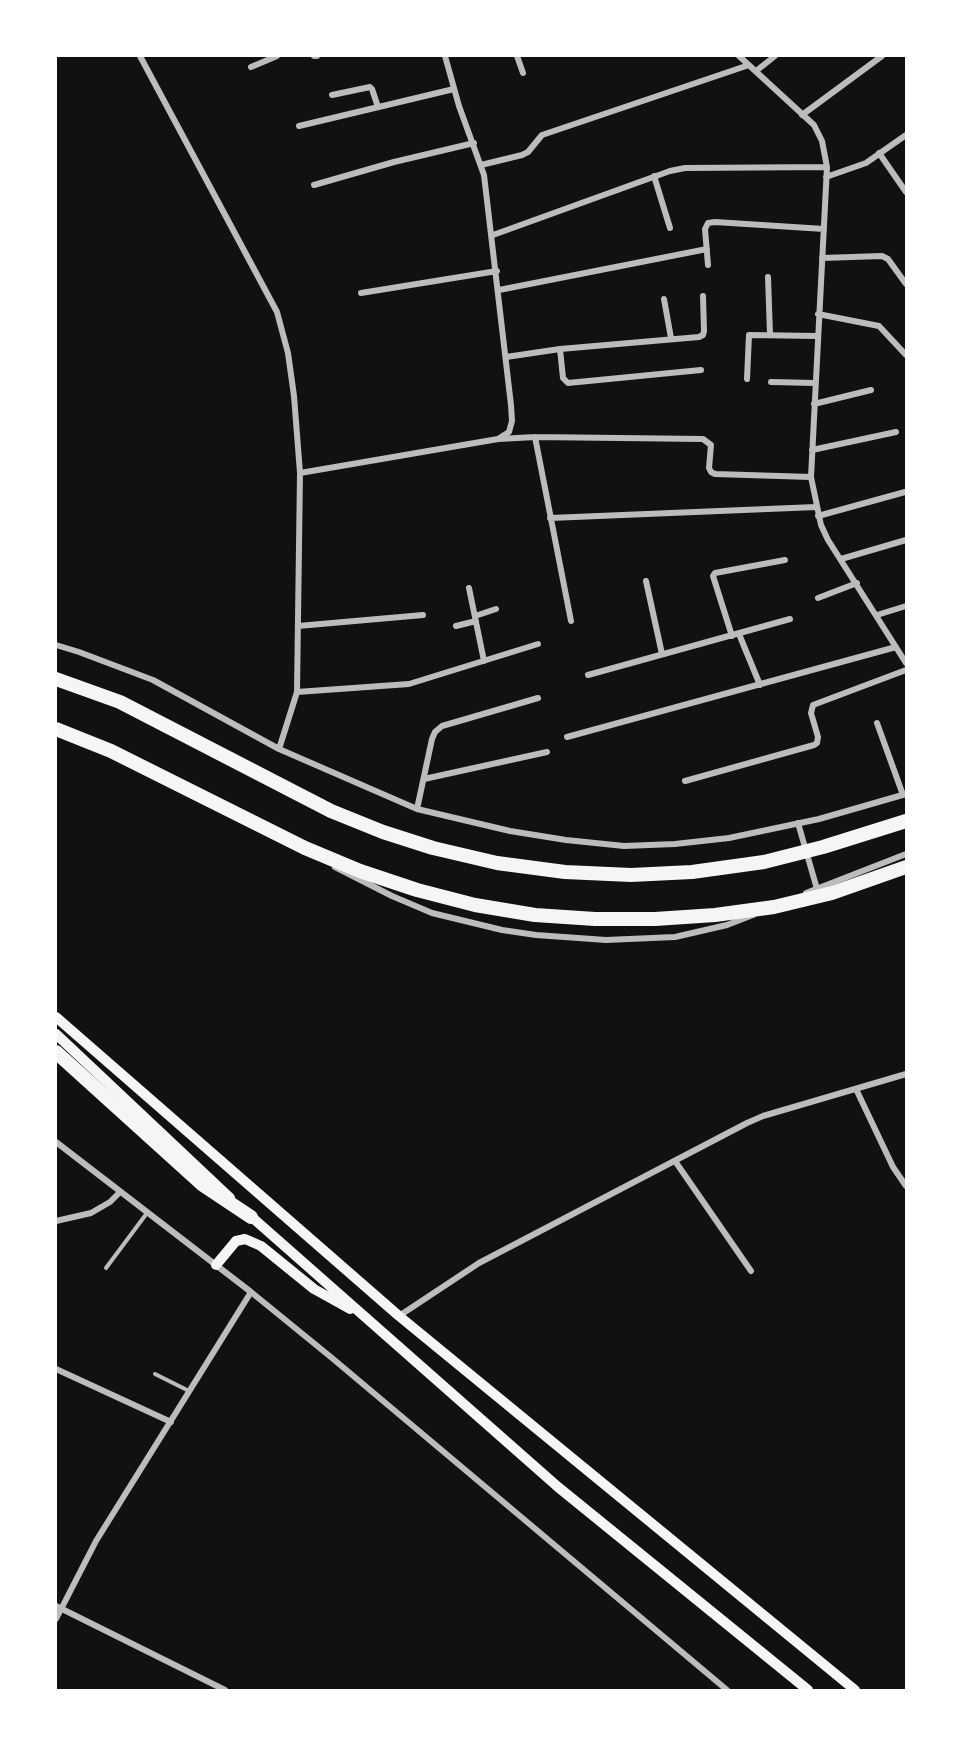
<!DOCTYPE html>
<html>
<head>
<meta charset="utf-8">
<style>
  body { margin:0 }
  #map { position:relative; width:962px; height:1746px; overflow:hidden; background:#111; font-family:"DejaVu Sans",sans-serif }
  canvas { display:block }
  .frame { position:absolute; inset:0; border:57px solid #fff; pointer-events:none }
</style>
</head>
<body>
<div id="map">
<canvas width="962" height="1746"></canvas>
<div class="frame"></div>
</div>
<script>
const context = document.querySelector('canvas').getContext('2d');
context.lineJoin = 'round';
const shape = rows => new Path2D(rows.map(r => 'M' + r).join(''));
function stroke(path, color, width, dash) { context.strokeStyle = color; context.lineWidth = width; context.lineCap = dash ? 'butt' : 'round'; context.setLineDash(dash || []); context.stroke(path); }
stroke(shape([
  [106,1268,147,1213],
  [155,1374,189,1391]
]), '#bcbcbc', 4);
stroke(shape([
  [140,56,277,312,288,353,294,396,300,473,297,692,279,749],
  [314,56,317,56],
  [517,56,523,73],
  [739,56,814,125,822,141,827,167,811,477,821,525,828,540,906,663],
  [251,67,277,56],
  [756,71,775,56],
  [332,95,370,87,372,89,378,107],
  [802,115,882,56],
  [299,126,454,89],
  [879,153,906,192],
  [481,165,522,155,528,152,542,135,749,65],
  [654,176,670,228],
  [826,177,866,163,906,135],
  [314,185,394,162,474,143],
  [493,235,670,171,685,168,827,167],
  [822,258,882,256,888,259,906,284],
  [708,265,705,229,708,223,715,222,824,229],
  [768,277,770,334],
  [499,290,707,249],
  [361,293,497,271],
  [664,299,671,338],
  [818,314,879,326,906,355],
  [560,349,563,378,568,383,701,370],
  [506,357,560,349,699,337,703,335,704,331,703,296],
  [747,379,749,335,818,336],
  [771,382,815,383],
  [814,404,871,390],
  [535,437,571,621],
  [499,439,535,437,703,439,711,445,709,468,711,472,715,474,811,477],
  [812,450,896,432],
  [300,473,498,439,509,432,512,421,511,405,484,175,459,106,445,56],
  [818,516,905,492],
  [550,518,816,507],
  [841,559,906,540],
  [646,581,662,654],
  [469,588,484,661],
  [818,598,857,583],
  [877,615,906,606],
  [475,616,496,609],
  [298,626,423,615],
  [456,626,476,621],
  [739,634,760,685],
  [732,636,713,576,715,573,785,560],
  [56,645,79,652,153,680,279,749,417,809,510,831,566,840,624,846,675,844,729,838,819,819,906,794],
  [588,675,790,619],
  [297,692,409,684,538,644],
  [877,723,903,795],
  [567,737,896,647],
  [424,779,547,752],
  [685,781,814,745,817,743,818,737,811,713,813,705,906,670],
  [417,809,432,739,435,732,442,726,538,698],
  [798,823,817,889],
  [335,867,392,896,432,913,502,930,536,935,606,940,675,937,727,925,753,915],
  [806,893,906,854],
  [856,1089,893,1167,906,1186],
  [56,1142,251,1292,332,1358,727,1690],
  [675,1161,751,1271],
  [56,1221,91,1213,110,1202,120,1192],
  [399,1316,479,1263,747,1123,763,1116,906,1074],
  [56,1369,171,1422],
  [56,1606,225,1690],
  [56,1619,96,1541,251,1292]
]), '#bcbcbc', 6);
stroke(shape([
  [56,1017,399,1316,855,1690],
  [56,1034,230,1198],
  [246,1212,558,1487,808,1690],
  [216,1265,236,1241,245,1239,261,1246,314,1289,350,1309]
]), '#f5f5f5', 10);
stroke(shape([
  [56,679,120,702,331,811,383,832,433,848,497,863,565,872,631,875,692,872,764,862,823,847,906,821],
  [56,729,111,751,305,848,360,871,417,890,475,905,535,915,595,919,655,919,715,915,774,907,832,893,906,867],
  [56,1052,203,1185,251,1217]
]), '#f5f5f5', 14);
</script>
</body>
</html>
